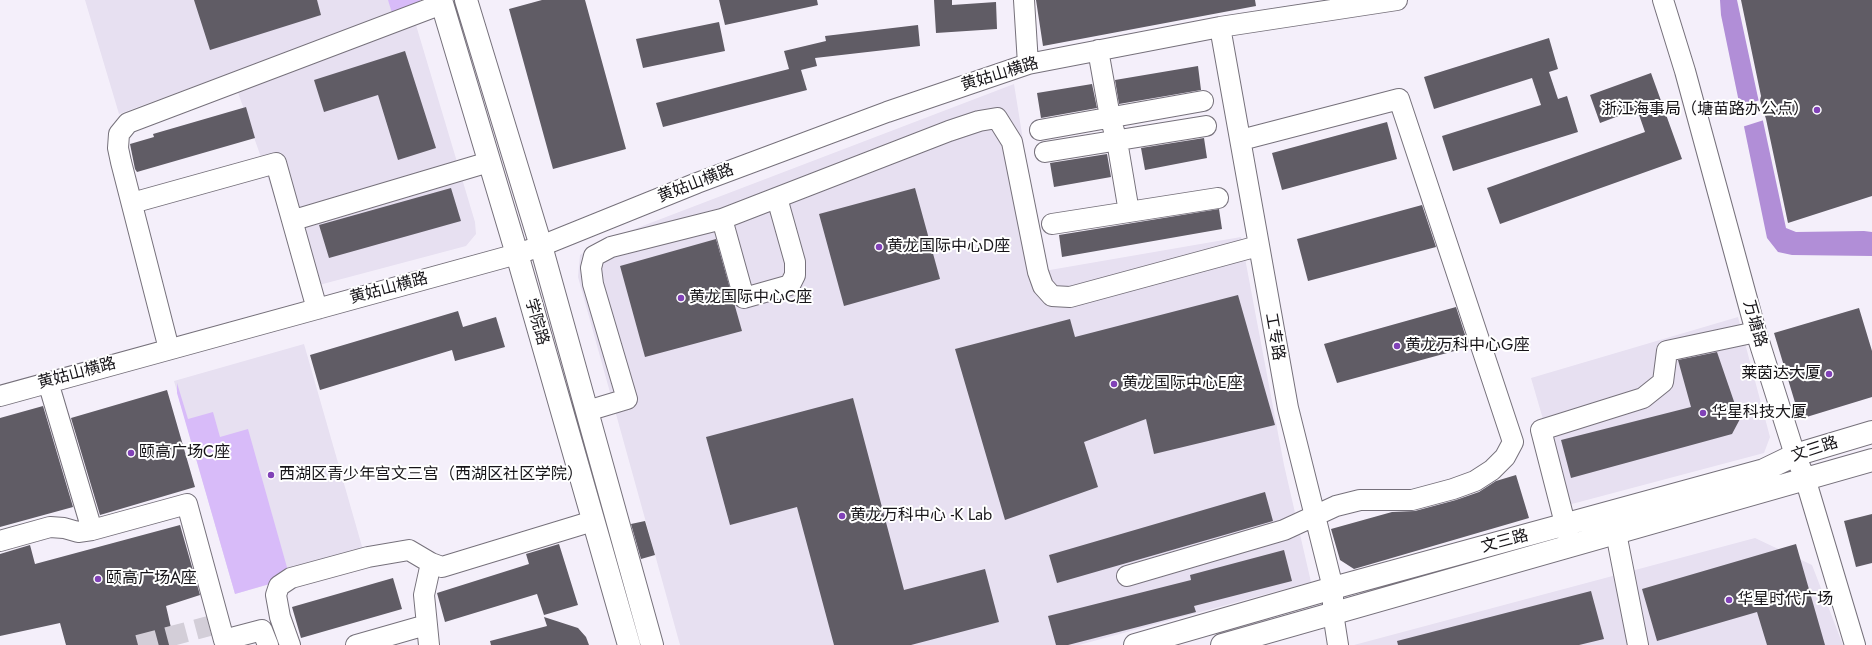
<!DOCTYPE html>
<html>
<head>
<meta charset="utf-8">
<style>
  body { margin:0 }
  canvas { display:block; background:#f4effa }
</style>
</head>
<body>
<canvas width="1872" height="645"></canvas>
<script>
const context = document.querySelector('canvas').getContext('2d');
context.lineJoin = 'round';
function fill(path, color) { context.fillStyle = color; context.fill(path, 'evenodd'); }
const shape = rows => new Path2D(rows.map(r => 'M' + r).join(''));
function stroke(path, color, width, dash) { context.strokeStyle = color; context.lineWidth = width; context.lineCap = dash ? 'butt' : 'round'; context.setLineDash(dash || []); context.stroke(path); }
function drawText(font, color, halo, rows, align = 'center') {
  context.font = font + ' Jost,"Noto Sans SC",sans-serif'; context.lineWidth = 4; context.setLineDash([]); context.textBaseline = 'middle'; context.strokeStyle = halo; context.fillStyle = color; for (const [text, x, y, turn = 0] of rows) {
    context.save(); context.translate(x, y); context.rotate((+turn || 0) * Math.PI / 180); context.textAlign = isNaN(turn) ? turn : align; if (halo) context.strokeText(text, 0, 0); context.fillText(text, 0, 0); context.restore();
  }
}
fill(shape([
  [85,0,420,0,421,3,119,114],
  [416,25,475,222,476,234,466,246,304,289,262,160,236,87],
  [1014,84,1044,271,1241,237,1284,465,1311,582,1079,645,680,645,578,277,580,255,598,243],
  [1738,317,1770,437,1764,453,1568,505,1531,378],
  [304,344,365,557,235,594,174,381],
  [1755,538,1812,565,1843,645,1354,645]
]), '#e7e0f1');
fill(shape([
  [388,0,420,0,421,3,392,13],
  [177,383,188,419,213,412,220,437,248,429,290,578,235,594,177,393]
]), '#d8bbf9');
fill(shape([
  [1720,0,1737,0,1786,228,1796,232,1864,231,1872,232,1872,256,1792,255,1778,252,1767,238,1721,15]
]), '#b18ed7');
fill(shape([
  [1760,100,1764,120,1742,127,1738,107]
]), '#f4effa');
fill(shape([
  [194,0,317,0,321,15,210,50],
  [542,0,585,0,626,149,553,169,509,9],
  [719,0,817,0,818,5,725,25],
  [934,0,952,0,952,5,996,2,997,29,936,33],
  [1036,0,1255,0,1256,6,1043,46],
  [1741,0,1872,0,1872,196,1788,223,1766,119,1760,100,1761,96],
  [719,22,725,51,643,68,636,39],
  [918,25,920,46,815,58,817,66,801,70,807,90,663,127,656,103,789,69,784,51,826,41,825,36],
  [1549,38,1558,69,1549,72,1558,99,1567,96,1578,132,1453,171,1442,136,1541,105,1532,78,1434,109,1424,77],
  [405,51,436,148,398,160,378,95,324,112,314,80],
  [1198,66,1201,90,1119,104,1115,80],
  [1651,73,1682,159,1500,224,1487,188,1645,132,1637,109,1600,123,1590,95],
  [1092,84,1097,108,1041,118,1037,93],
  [246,107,255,138,137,172,135,169,130,144,154,137,153,134],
  [1387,122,1397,159,1282,190,1272,153],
  [1204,138,1207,158,1145,170,1141,148],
  [1107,154,1111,177,1054,187,1050,163],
  [451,188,461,221,329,258,319,225],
  [915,188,940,279,844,306,819,214],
  [1422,205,1436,247,1308,281,1297,239],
  [1219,209,1222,229,1062,257,1059,235],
  [716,239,742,331,645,357,620,266],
  [1238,295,1275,425,1154,454,1146,419,1084,442,1098,487,1005,520,955,349,1070,319,1075,337],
  [1456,307,1469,347,1337,383,1324,344],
  [1859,308,1872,351,1872,397,1800,419,1774,333],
  [458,311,463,327,496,317,505,347,455,361,452,350,320,390,310,355],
  [1717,352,1740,419,1732,434,1571,478,1561,440,1691,407,1678,360],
  [167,390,195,487,100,515,71,418],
  [853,398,904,590,985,569,999,622,911,645,834,645,797,507,730,525,706,437],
  [43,406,73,507,0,527,0,418],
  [1516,475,1529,518,1354,569,1340,560,1331,529,1392,512,1415,511,1456,500,1479,492,1496,481],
  [1265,492,1273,521,1057,583,1049,555],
  [1872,514,1872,563,1856,567,1844,521],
  [645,521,655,555,641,559,631,524],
  [180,525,200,595,166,606,175,645,66,645,60,623,0,636,0,554,30,545,35,564],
  [559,544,578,605,544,615,537,594,445,622,437,593,529,564,526,554],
  [1796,544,1825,645,1767,645,1757,612,1657,641,1642,589],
  [1284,550,1292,581,1194,606,1196,612,1068,645,1056,645,1048,616,1191,580,1190,575],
  [393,578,402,609,301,638,292,607],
  [1591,591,1604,639,1579,645,1398,645,1397,641],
  [544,617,578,628,586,637,589,645,491,645,490,641,547,626]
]), '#605c65');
stroke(shape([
  [138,645,209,626]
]), '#d3ced8', 20, [20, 10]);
const minor = shape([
  [1024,0,1028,64],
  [1663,0,1685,71,1756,332,1795,455,1805,478,1855,645],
  [1220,27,1288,408,1333,588,1333,613,1338,645],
  [1098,50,1110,117,1117,141,1129,212],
  [1040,130,1203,101],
  [1045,152,1206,126],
  [132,203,276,163,317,309],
  [722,219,744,298,790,285,795,275,795,262,777,198],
  [294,220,489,162],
  [1052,224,1218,198],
  [169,349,121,162,118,148,119,134,128,123,442,4],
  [48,382,92,530],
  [0,396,517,254,541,246,697,183,887,112,1028,64,1220,27,1397,0],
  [587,411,627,399,593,284,591,268,594,256,611,247,722,219,949,131,979,121,997,118,1012,142,1038,272,1043,286,1052,296,1070,297,1258,246],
  [1616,533,1638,645],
  [1569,539,1541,430,1643,398,1663,382,1667,351,1756,332],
  [0,541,50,527,64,528,78,532,92,530,187,504,224,640,262,630,268,645],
  [1127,576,1284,530,1336,506,1360,500,1412,500,1453,489,1475,481,1492,470,1505,457,1513,442,1399,99,1241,140],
  [290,645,280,617,276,595,279,586,291,578,368,557,409,550,431,563,442,567,593,521],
  [356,645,426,625],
  [429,645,424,595,431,563]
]);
const major = shape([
  [441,0,517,254,629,645],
  [466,0,541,246,652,645],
  [1135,645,1333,588,1764,470,1795,455,1872,432],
  [1222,645,1872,460]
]);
stroke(minor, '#76717b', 22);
stroke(major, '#76717b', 24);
stroke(minor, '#fff', 20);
stroke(major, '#fff', 22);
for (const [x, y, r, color] of [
  [1817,110,4,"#8142b7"],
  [879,247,4,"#8142b7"],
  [681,298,4,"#8142b7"],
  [1397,346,4,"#8142b7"],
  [1829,374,4,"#8142b7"],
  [1114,384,4,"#8142b7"],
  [1703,413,4,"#8142b7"],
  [131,453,4,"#8142b7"],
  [271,475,4,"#8142b7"],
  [842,516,4,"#8142b7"],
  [98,579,4,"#8142b7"],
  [1729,600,4,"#8142b7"]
]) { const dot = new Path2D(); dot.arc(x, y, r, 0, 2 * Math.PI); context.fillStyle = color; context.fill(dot); stroke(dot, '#fff', 1.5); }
drawText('16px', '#161418', '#fff', [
  ["黄姑山横路",1000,75,-17],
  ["黄姑山横路",696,184,-21],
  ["黄姑山横路",389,289,-15],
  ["学院路",536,322,74],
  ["万塘路",1754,324,74],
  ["工专路",1274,337,80],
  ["黄姑山横路",77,374,-15],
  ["文三路",1815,450,-18],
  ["文三路",1505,542,-15]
]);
drawText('16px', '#161418', '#fff', [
  ["浙江海事局（塘苗路办公点）",1809,110,"right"],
  ["黄龙国际中心D座",887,247],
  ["黄龙国际中心C座",689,298],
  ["黄龙万科中心G座",1405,346],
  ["莱茵达大厦",1821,374,"right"],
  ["黄龙国际中心E座",1122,384],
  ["华星科技大厦",1711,413],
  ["颐高广场C座",139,453],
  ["西湖区青少年宫文三宫（西湖区社区学院）",279,475],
  ["黄龙万科中心 -K Lab",850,516],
  ["颐高广场A座",106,579],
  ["华星时代广场",1737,600]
], 'left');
</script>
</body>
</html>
